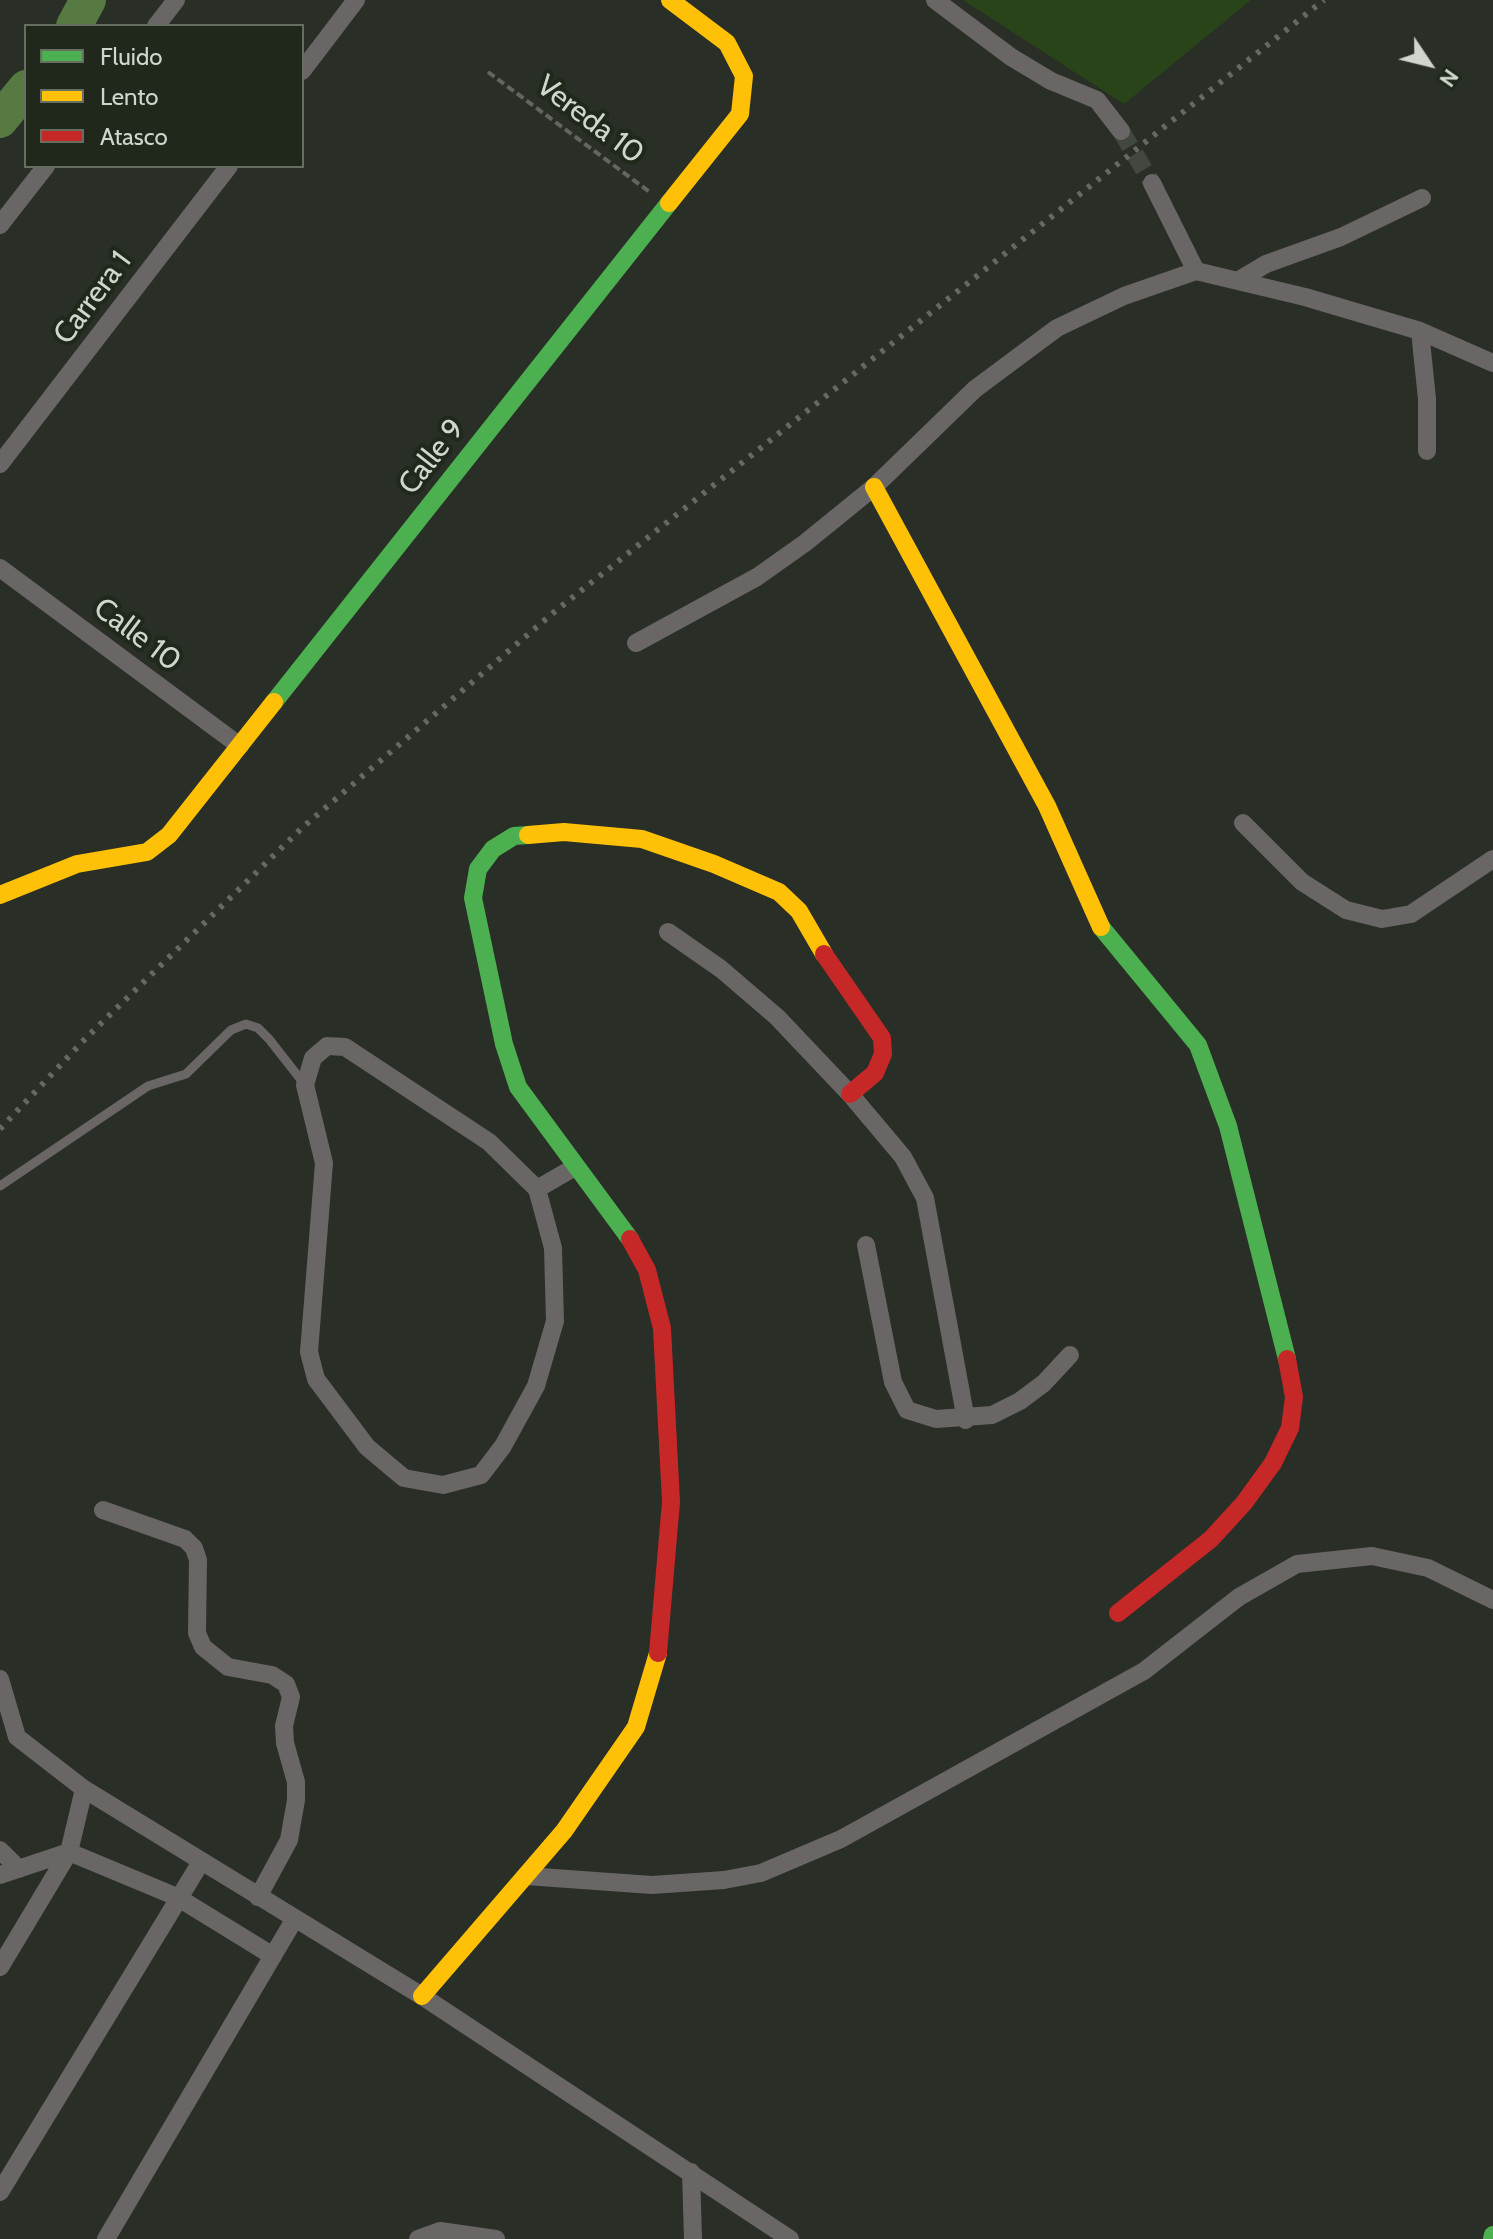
<!DOCTYPE html>
<html>
<head>
<meta charset="utf-8">
<style>
  body { margin:0 }
  #map { position:relative; width:1493px; height:2239px; overflow:hidden; background:#292e26; font-family:Cabin,sans-serif }
  canvas { display:block }
  .legend { position:absolute; left:24px; top:24px; width:280px; height:144px; box-sizing:border-box; background:#1f281a; border:2px solid #666e62; margin:0; padding:10px 14px; list-style:none; font-size:24px; color:#d0d6cd }
  .legend li { display:flex; align-items:center; gap:16px; height:40px }
  .legend b { width:40px; border:2px solid #666e62 }
  .north { position:absolute; left:1389px; top:24px; width:80px; height:80px; -webkit-text-stroke:6px #1f281a; paint-order:stroke; rotate:125deg; font-size:22px; font-weight:700; line-height:32px; text-align:center; color:#d0d6cd }
  .north::after { content:''; display:block; margin:auto; width:28px; height:36px; background:#d0d6cd; clip-path:polygon(50% 0,100% 100%,50% 72%,0 100%) }
</style>
</head>
<body>
<div id="map">
<canvas width="1493" height="2239"></canvas>
<ul class="legend">
<li><b style="height:10px;background:#4caf50"></b>Fluido</li>
<li><b style="height:10px;background:#ffc107"></b>Lento</li>
<li><b style="height:10px;background:#c62828"></b>Atasco</li>
</ul>
<div class="north">N</div>
</div>
<script>
const context = document.querySelector('canvas').getContext('2d');
context.lineJoin = 'round';
function fill(path, color) { context.fillStyle = color; context.fill(path, 'evenodd'); }
const shape = rows => new Path2D(rows.map(r => 'M' + r).join(''));
function stroke(path, color, width, dash) { context.strokeStyle = color; context.lineWidth = width; context.lineCap = dash ? 'butt' : 'round'; context.setLineDash(dash || []); context.stroke(path); }
function drawText(font, color, halo, rows, align = 'center') {
  context.font = font + ' Cabin,sans-serif'; context.lineWidth = 8; context.setLineDash([]); context.textBaseline = 'middle'; context.strokeStyle = halo; context.fillStyle = color; for (const [text, x, y, turn = 0] of rows) {
    context.save(); context.translate(x, y); context.rotate((+turn || 0) * Math.PI / 180); context.textAlign = isNaN(turn) ? turn : align; if (halo) context.strokeText(text, 0, 0); context.fillText(text, 0, 0); context.restore();
  }
}
fill(shape([
  [963,0,1251,0,1124,104]
]), '#2a441a');
stroke(shape([
  [74,26,88,0],
  [0,120,26,88]
]), '#567a42', 36);
stroke(shape([
  [1121,131,1152,183]
]), '#42473f', 18, [18, 9]);
stroke(shape([
  [488,72,651,193]
]), '#646461', 4, [8, 4]);
stroke(shape([
  [0,1186,148,1086,186,1074,231,1030,246,1024,258,1028,269,1039,305,1085]
]), '#696665', 9);
stroke(shape([
  [935,0,1011,57,1051,81,1097,100,1121,131],
  [156,26,176,0],
  [302,71,356,0],
  [1152,183,1196,271,1305,297,1420,331,1493,363],
  [0,225,46,166],
  [1239,280,1266,264,1341,237,1422,198],
  [1420,331,1427,399,1427,451],
  [0,464,229,166],
  [0,568,240,746],
  [636,643,757,577,805,543,874,487,975,389,1057,328,1124,296,1196,271],
  [1243,823,1302,882,1346,910,1382,919,1411,914,1493,859],
  [668,932,721,969,777,1017,850,1094,903,1157,925,1198,966,1420],
  [327,1046,345,1047,489,1142,537,1189,553,1248,555,1321,536,1386,503,1446,481,1475,443,1485,404,1478,367,1447,316,1379,309,1352,324,1163,305,1085,313,1058,327,1046],
  [537,1189,575,1167],
  [866,1245,893,1382,907,1410,936,1419,992,1415,1020,1401,1044,1383,1070,1355],
  [103,1510,185,1539,194,1548,198,1560,197,1633,203,1647,228,1667,272,1675,286,1684,291,1697,284,1726,285,1743,296,1782,296,1800,289,1840,258,1897],
  [0,1679,17,1737,84,1789,422,1996,790,2239],
  [0,1850,19,1869],
  [0,1875,69,1852,84,1789],
  [526,1876,652,1885,724,1880,761,1873,841,1839,1144,1671,1239,1597,1297,1564,1372,1556,1428,1568,1493,1600],
  [0,1967,69,1852,177,1897,273,1956],
  [691,2172,693,2239],
  [0,2192,201,1862],
  [106,2239,294,1920],
  [418,2239,440,2231,496,2239]
]), '#696665', 18);
stroke(shape([
  [274,702,669,203],
  [528,835,514,836,493,849,478,869,473,898,504,1044,518,1087,630,1239],
  [1101,927,1198,1045,1228,1126,1287,1359],
  [1492,2239,1493,2235]
]), '#4caf50', 18);
stroke(shape([
  [669,203,740,114,744,76,727,43,670,0],
  [874,487,1047,806,1101,927],
  [528,835,564,832,642,839,714,864,779,892,799,911,824,954],
  [0,895,77,864,147,852,169,835,274,702],
  [422,1996,564,1831,636,1727,658,1653]
]), '#ffc107', 18);
stroke(shape([
  [824,954,882,1038,883,1054,875,1073,850,1094],
  [630,1239,647,1270,662,1328,671,1502,658,1653],
  [1118,1613,1211,1539,1244,1503,1273,1463,1290,1428,1294,1397,1287,1359]
]), '#c62828', 18);
stroke(shape([
  [0,1129,86,1038,303,827,553,613,1324,0]
]), '#676864', 6, [4, 8]);
drawText('30px', '#d0d6cd', '#1f281a', [
  ["Vereda 10",590,120,37],
  ["Carrera 1",93,298,-53],
  ["Calle 9",432,457,-52],
  ["Calle 10",137,635,37]
]);
</script>
</body>
</html>
